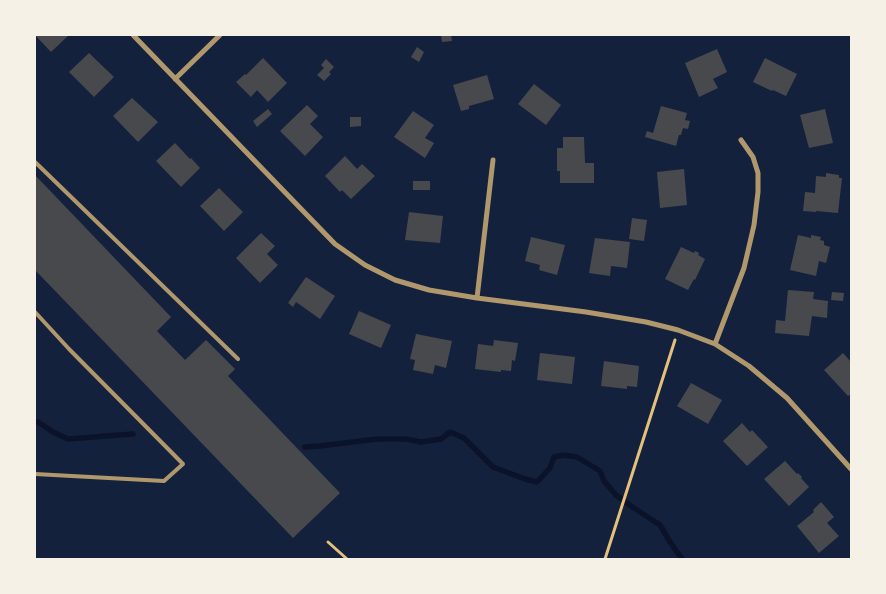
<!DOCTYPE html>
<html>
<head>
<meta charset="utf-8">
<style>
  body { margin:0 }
  #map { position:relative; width:886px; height:594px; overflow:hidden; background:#14213d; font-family:"Fira Sans",sans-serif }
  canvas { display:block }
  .frame { position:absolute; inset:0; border:36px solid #f6f1e7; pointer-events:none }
</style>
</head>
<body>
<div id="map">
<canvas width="886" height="594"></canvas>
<div class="frame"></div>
</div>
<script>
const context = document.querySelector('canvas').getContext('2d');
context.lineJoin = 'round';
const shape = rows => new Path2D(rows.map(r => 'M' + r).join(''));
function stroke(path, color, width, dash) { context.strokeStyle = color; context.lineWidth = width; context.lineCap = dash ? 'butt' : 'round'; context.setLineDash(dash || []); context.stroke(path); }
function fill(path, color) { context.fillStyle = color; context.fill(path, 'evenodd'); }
stroke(shape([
  [35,422,38,422,53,432,68,439,133,434],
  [305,447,320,446,377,439,406,439,421,442,441,439,450,432,464,438,493,467,525,479,537,482,550,468,554,457,563,455,577,457,600,471,604,481,616,495,631,506,660,525,670,542,682,559]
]), '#0b132b', 5.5);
fill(shape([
  [35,35,69,35,51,52],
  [441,35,451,35,452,41,442,42],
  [417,47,424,52,419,62,411,57],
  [717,49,727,72,713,79,718,88,699,97,685,63],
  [89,53,114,77,94,97,69,72],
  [263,58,287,83,268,102,257,90,251,97,236,82,245,74,246,75],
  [765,58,797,74,786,96,773,90,772,91,753,82],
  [326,59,334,67,329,72,331,74,324,81,317,75,324,68,321,65],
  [487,75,494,99,469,106,469,109,461,111,453,85],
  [534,84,561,105,546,125,518,104],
  [132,98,158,122,138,142,113,116],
  [307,105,318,116,310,124,323,137,305,156,280,131],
  [661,106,687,113,685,120,690,121,688,129,683,128,681,135,679,135,676,146,645,137,647,131,653,133],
  [268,109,272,114,257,127,253,121],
  [825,109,833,143,809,148,800,115],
  [413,111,434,125,425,138,434,143,425,158,394,137],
  [350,117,361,117,361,126,350,127],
  [563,137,584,137,585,163,594,163,594,183,560,183,560,171,557,171,557,148,563,148],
  [175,143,190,159,191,158,200,168,181,187,156,161],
  [345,156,357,169,362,164,375,176,351,199,342,190,340,192,325,176],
  [684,169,687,205,660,208,657,172],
  [826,173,839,175,839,178,842,178,838,213,816,211,816,212,803,211,805,192,815,193,816,176,826,177],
  [35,175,171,317,157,331,185,360,206,340,235,369,228,376,340,493,293,538,35,270],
  [413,181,430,181,430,190,413,190],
  [219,188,243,212,224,231,200,206],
  [409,212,443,216,440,243,405,240],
  [632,218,647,220,644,241,629,239],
  [261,233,275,246,267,254,278,265,260,283,236,258],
  [798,235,811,238,811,235,821,237,820,240,824,241,824,245,830,247,826,263,819,261,816,276,790,270],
  [531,237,565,245,557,275,539,270,540,265,525,261],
  [595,238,630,242,627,268,611,266,610,276,589,273],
  [681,247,694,253,695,251,699,253,698,255,705,259,695,280,694,279,688,290,665,279],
  [306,277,335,296,320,319,296,302,293,307,288,303],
  [788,290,814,292,813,299,828,301,827,318,812,316,809,336,775,333,776,320,785,321],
  [832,292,844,293,843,301,831,300],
  [359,311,391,325,381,348,349,334],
  [416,334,452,341,446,368,435,365,433,374,413,370,415,360,410,359],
  [494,340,518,343,515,361,512,360,511,371,501,370,501,372,475,369,478,344,493,346],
  [540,353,575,357,572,384,537,380],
  [843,353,851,362,851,394,848,396,824,370],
  [604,361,639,366,637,387,627,386,627,389,601,386],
  [691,383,722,400,708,424,677,406],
  [742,423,750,432,752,430,768,447,747,466,723,441],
  [785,461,797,474,798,473,802,477,801,478,809,487,789,506,764,479],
  [821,502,834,517,827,523,839,536,819,553,797,526,814,512,813,510]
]), '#48494c');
stroke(shape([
  [328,542,347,559],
  [605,559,675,340]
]), '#e5c07b', 3);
stroke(shape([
  [35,162,238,359],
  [35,312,69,349,183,464,164,481,35,474]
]), '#b1986c', 4);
stroke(shape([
  [133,35,335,244,365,265,395,280,429,290,477,298,586,312,646,322,678,330,715,344,749,366,787,398,851,469],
  [175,79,220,35],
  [477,298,493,160],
  [715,344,744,268,754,225,758,192,758,173,753,157,741,140]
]), '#b1986c', 5);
</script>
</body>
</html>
